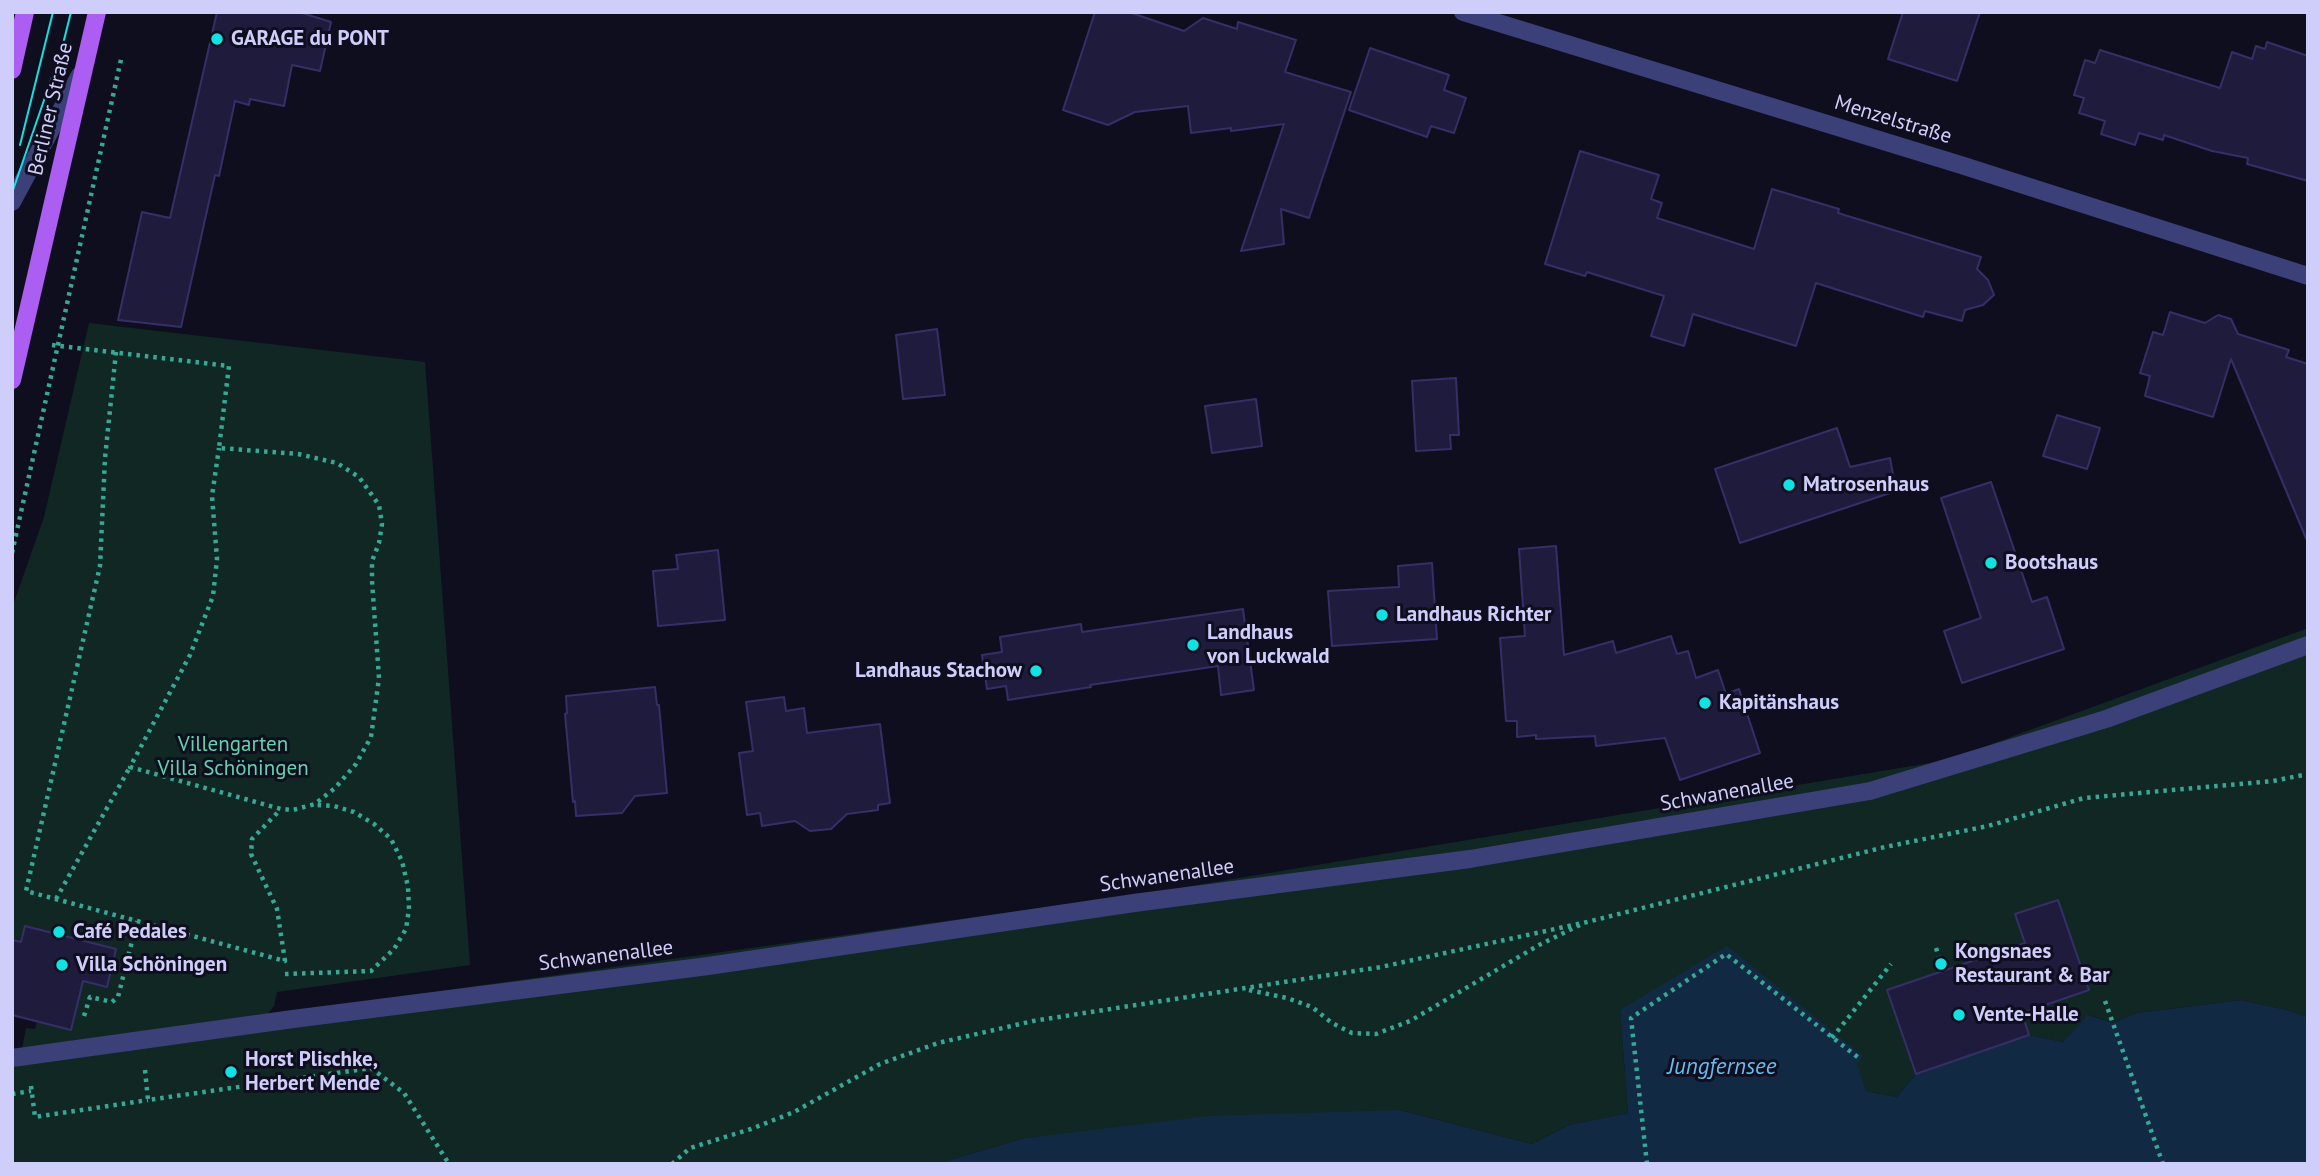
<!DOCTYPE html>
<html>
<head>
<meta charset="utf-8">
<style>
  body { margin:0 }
  #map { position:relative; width:2320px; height:1176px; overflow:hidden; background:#0f0e1e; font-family:"PT Sans",sans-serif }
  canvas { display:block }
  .frame { position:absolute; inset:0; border:14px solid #cfcefb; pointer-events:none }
</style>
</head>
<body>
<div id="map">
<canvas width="2320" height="1176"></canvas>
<div class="frame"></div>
</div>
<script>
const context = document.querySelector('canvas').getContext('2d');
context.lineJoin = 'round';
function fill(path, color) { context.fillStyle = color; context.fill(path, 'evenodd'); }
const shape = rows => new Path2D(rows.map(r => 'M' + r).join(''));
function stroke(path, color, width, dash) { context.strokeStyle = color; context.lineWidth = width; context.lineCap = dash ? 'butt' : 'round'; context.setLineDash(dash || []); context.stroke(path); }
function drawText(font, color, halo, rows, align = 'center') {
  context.font = font + ' "PT Sans",sans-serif'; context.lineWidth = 6; context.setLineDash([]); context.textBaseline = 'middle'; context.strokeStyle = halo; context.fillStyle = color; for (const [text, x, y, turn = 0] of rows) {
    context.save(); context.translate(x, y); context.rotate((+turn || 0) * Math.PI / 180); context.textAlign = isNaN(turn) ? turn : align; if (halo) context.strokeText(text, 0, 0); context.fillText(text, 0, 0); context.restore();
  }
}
fill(shape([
  [89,323,425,362,470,965,277,992,274,1006,267,1015,1155,892,1948,760,2308,628,2308,1017,2287,1010,2241,1000,2136,1013,2113,1023,2089,1015,2063,1042,2029,1035,1916,1074,1897,1097,1866,1091,1856,1063,1863,1057,1620,1010,1628,1113,1569,1125,1532,1144,1400,1110,1025,1138,936,1164,12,1164,12,1051,22,1049,26,1028,35,1029,37,1021,71,1030,83,981,107,987,116,949,25,926,21,942,12,940,12,608,44,517]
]), '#112724');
fill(shape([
  [1727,946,1863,1056,1857,1064,1866,1091,1897,1097,1916,1074,2029,1035,2063,1042,2088,1015,2113,1023,2136,1013,2241,1000,2287,1010,2308,1017,2308,1164,936,1164,1025,1138,1209,1116,1400,1110,1532,1144,1569,1125,1628,1113,1620,1010]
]), '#122943');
const building = shape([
  [217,12,299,12,331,22,320,71,292,65,284,106,250,99,249,105,235,101,219,176,215,175,181,327,118,320,142,212,170,218,217,12],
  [1095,12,1129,12,1184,31,1203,18,1237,29,1238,22,1296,40,1285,72,1351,92,1309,218,1281,209,1284,244,1241,251,1284,124,1231,131,1231,128,1191,133,1188,106,1135,112,1108,125,1063,110,1095,12],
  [1903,12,1980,12,1957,81,1888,59,1903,12],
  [2267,42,2308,56,2308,181,2247,164,2248,158,2212,151,2164,135,2163,140,2139,133,2135,145,2101,134,2105,121,2079,113,2084,98,2074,95,2085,60,2095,63,2100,50,2220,88,2232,52,2252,59,2256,46,2265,49,2267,42],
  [1370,48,1449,75,1444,90,1466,98,1454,133,1431,126,1427,137,1349,110,1370,48],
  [1580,151,1659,175,1651,199,1662,203,1657,218,1754,249,1772,189,1839,209,1838,213,1981,257,1977,269,1988,280,1994,295,1983,305,1965,310,1962,321,1925,311,1923,317,1816,283,1796,346,1693,314,1684,346,1651,336,1664,296,1587,272,1585,276,1545,264,1580,151],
  [2170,312,2205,323,2218,315,2231,319,2238,334,2289,350,2286,357,2308,364,2308,543,2231,359,2213,417,2145,396,2150,376,2140,373,2153,332,2163,335,2170,312],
  [937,329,945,395,903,399,896,335,937,329],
  [1456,378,1459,435,1450,435,1451,449,1416,451,1412,381,1456,378],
  [1256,399,1262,446,1212,453,1205,406,1256,399],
  [2057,415,2100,428,2087,469,2043,456,2057,415],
  [1837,428,1850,467,1890,458,1896,491,1740,543,1715,469,1837,428],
  [1991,482,2032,602,2047,597,2064,649,1962,683,1944,631,1981,618,1941,498,1991,482],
  [1556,546,1564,655,1613,641,1616,653,1671,636,1677,654,1688,651,1696,678,1718,670,1726,694,1739,689,1760,753,1680,780,1665,738,1596,746,1595,736,1536,739,1536,735,1517,737,1517,721,1506,721,1500,638,1525,636,1519,549,1556,546],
  [718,550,725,620,658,626,653,571,678,569,676,555,718,550],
  [1432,563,1437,639,1332,646,1328,591,1399,587,1398,566,1432,563],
  [1243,609,1254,690,1221,695,1218,666,1090,685,1091,687,1008,700,1006,686,987,689,982,655,1002,652,1000,637,1081,624,1082,632,1243,609],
  [655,687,657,705,659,705,667,793,635,796,622,813,576,816,575,801,573,802,565,714,567,713,566,696,655,687],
  [784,697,786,711,804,708,807,733,880,724,890,803,878,805,878,810,847,814,831,829,810,831,795,821,762,826,760,813,747,815,739,753,753,751,746,702,784,697],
  [2058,900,2089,990,2022,1013,2029,1035,1916,1074,1887,990,2025,943,2015,914,2058,900],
  [25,926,116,949,107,987,83,981,71,1030,12,1015,12,940,21,942,25,926]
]);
fill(building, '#1f1b3d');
stroke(building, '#352f67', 2);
stroke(shape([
  [52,345,229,366,219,448,298,454,337,463,359,477,379,505,382,524,379,543,372,561,372,581,379,678,371,737,356,764,335,788,315,804,293,810,281,809,130,767,190,655,213,596,217,559,212,496,219,448],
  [116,352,105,458,100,566,26,891,285,961,277,909,251,854,252,839,280,810],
  [12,553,122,55],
  [56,899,130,767],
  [1936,948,1941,964],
  [285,974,371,971,394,949,406,929,409,909,408,887,402,861,391,839,374,824,354,812,334,806,316,805],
  [1249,990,1287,998,1312,1007,1332,1023,1352,1033,1376,1034,1410,1021,1539,945,1580,925],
  [2105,1001,2163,1164],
  [84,1016,90,997,112,1002,118,997,137,921],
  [1832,1038,1891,964],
  [145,1070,148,1100,371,1068,404,1093,449,1164],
  [31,1086,35,1117,148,1100],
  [12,1094,31,1091],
  [672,1164,690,1148,751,1129,794,1112,880,1064,938,1043,1033,1021,1381,967,1587,922,1885,847,1988,826,2084,798,2273,781,2308,774],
  [1647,1164,1631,1018,1726,954,1860,1059]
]), '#37a796', 4.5, [3.5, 5]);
stroke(shape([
  [1463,12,1961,165,2308,276],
  [12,202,80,75],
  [12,1058,293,1019,708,966,1134,903,1470,859,1870,791,2106,719,2308,645]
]), '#3c4079', 18);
stroke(shape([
  [12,70,25,12],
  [12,380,97,12]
]), '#ad5ef2', 18);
stroke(shape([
  [20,145,53,12],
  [12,193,62,48,71,12]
]), '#12e1e3', 2);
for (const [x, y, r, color] of [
  [217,39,7,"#12e1e3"],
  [1789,485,7,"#12e1e3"],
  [1991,563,7,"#12e1e3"],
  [1382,615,7,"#12e1e3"],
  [1193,645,7,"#12e1e3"],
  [1036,671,7,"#12e1e3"],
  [1705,703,7,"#12e1e3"],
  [59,932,7,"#12e1e3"],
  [1941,964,7,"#12e1e3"],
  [62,965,7,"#12e1e3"],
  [1959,1015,7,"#12e1e3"],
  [231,1072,7,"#12e1e3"]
]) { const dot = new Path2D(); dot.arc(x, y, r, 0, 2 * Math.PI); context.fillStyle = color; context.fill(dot); stroke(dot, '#0f0e1e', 2.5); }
drawText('bold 21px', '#cfcefb', '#0f0e1e', [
  ["GARAGE du PONT",231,39],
  ["Matrosenhaus",1803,485],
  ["Bootshaus",2005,563],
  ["Landhaus Richter",1396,615],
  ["Landhaus",1207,633],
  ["von Luckwald",1207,657],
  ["Landhaus Stachow",1022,671,"right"],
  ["Kapitänshaus",1719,703],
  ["Café Pedales",73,932],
  ["Kongsnaes",1955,952],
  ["Restaurant & Bar",1955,976],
  ["Villa Schöningen",76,965],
  ["Vente-Halle",1973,1015],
  ["Horst Plischke,",245,1060],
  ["Herbert Mende",245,1084]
], 'left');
drawText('21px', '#cfcefb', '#0f0e1e', [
  ["Berliner Straße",51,109,-77],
  ["Menzelstraße",1893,120,17],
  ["Schwanenallee",1727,793,-10],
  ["Schwanenallee",1167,876,-8],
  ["Schwanenallee",606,956,-7]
]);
drawText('21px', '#61d4ad', '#0f0e1e', [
  ["Villengarten",233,745],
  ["Villa Schöningen",233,769]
]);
drawText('italic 23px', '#65bef3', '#0f0e1e', [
  ["Jungfernsee",1722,1067]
]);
</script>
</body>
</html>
